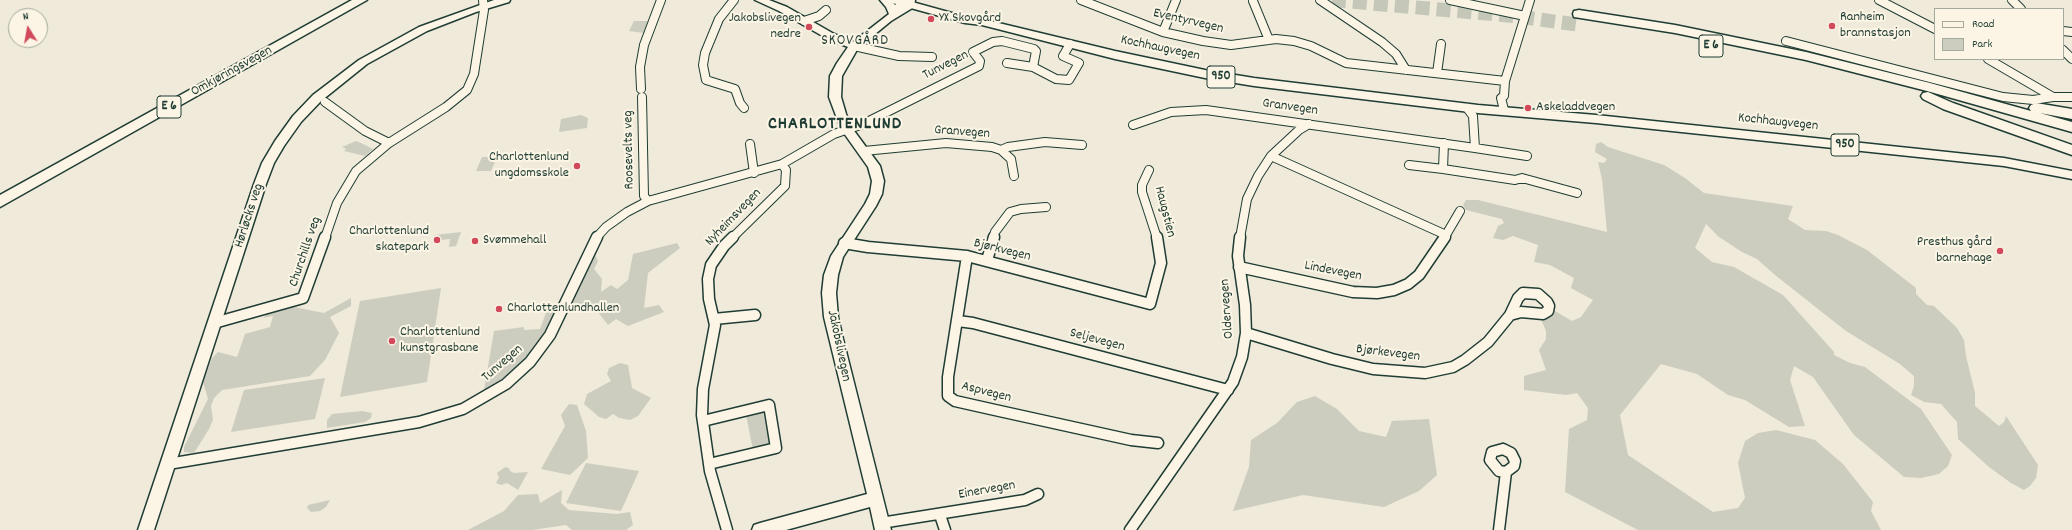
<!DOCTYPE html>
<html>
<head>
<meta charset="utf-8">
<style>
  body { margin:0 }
  #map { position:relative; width:2072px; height:530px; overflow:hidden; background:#efeada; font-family:Dekko,sans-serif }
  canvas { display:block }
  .legend { position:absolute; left:1934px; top:8px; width:130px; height:52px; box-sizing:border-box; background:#fcf5e5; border:1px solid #a4ab9e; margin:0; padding:5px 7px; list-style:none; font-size:12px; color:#1f3d34 }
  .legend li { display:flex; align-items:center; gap:8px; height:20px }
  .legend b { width:20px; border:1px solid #a4ab9e }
  .north { position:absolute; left:8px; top:8px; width:40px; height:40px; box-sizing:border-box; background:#fcf5e5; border:1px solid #a4ab9e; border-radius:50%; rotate:349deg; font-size:11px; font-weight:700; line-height:16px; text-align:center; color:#1f3d34 }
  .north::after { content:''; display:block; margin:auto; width:14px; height:18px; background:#d1495b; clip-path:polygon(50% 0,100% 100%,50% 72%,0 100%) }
</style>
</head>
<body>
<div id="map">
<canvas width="2072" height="530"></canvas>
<ul class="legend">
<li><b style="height:5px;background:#fcf5e5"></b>Road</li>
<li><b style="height:11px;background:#cccdbf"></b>Park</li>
</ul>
<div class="north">N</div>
</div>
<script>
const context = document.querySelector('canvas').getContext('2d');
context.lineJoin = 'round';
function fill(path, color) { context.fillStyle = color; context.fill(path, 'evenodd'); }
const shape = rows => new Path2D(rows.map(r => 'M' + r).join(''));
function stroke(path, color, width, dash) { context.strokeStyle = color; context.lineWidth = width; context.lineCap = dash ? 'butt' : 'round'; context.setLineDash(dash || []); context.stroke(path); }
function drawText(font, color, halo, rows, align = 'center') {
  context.font = font + ' Dekko,sans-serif'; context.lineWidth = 4; context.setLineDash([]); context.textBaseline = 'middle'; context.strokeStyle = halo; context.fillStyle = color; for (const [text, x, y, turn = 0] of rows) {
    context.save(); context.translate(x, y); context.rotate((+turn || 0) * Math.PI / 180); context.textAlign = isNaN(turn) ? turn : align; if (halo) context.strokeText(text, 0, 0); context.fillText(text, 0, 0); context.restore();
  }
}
fill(shape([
  [634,21,648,21,644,33,629,31],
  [581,115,588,118,587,128,559,132,561,119],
  [356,141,361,143,373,149,365,156,344,151,346,149,342,147],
  [1601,142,1608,147,1664,165,1685,178,1704,193,1793,206,1788,219,1805,230,1826,231,1838,235,1867,250,1916,288,1916,294,1927,305,1934,306,1957,328,1964,340,1966,356,1975,393,1975,406,1999,426,2004,422,2006,416,2038,465,2036,478,2030,486,2024,490,2011,483,1989,467,1958,439,1957,422,1941,404,1924,402,1911,395,1914,386,1914,376,1900,364,1846,331,1775,275,1757,259,1742,252,1719,237,1706,224,1695,248,1712,262,1734,267,1783,295,1834,352,1834,355,1850,363,1865,367,1921,409,1952,455,1948,466,1939,474,1921,478,1904,477,1854,435,1813,377,1794,366,1790,380,1805,426,1789,427,1745,400,1728,395,1697,374,1661,364,1620,415,1628,455,1713,512,1738,508,1745,498,1738,463,1745,441,1758,433,1776,430,1815,440,1843,464,1873,502,1871,511,1881,530,1638,530,1565,492,1569,429,1587,420,1588,408,1577,393,1566,395,1524,390,1524,376,1546,370,1539,350,1546,339,1546,331,1541,319,1555,311,1572,321,1581,317,1593,300,1571,288,1574,278,1550,265,1534,262,1538,245,1513,236,1503,240,1493,238,1498,226,1504,223,1502,219,1466,210,1463,205,1466,200,1478,200,1607,232,1602,179,1598,162,1604,163,1607,159,1595,152,1596,144],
  [482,157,497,157,491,171,476,171],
  [461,232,456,246,449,247,450,239,433,241,435,235],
  [677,243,680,248,648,273,644,308,659,305,664,312,628,326,616,319,608,325,594,307,568,307,594,253,598,261,594,269,602,279,601,292,611,285,617,289,628,280,633,254],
  [441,288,427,382,340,397,360,301],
  [351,298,351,306,330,317,339,333,325,360,310,376,222,390,214,398,211,406,213,420,209,429,194,453,184,452,184,447,208,399,203,382,212,358,218,352,237,357,245,334,270,327,273,316,263,318,268,313,294,307,324,313],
  [551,311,554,313,544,333,528,355,509,374,484,390,494,331,524,327,524,330,540,329,546,313],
  [620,363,628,365,632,388,651,398,638,416,630,420,619,418,613,414,606,419,599,417,584,404,587,394,611,381,607,374,609,368],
  [325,378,315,419,231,432,244,390],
  [1315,396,1337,409,1359,431,1386,437,1392,421,1429,419,1437,475,1419,491,1384,507,1303,495,1233,511,1249,467,1251,440,1277,423,1297,402],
  [569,404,577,405,586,431,588,458,570,475,541,469,565,426,561,415],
  [362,411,372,413,371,418,365,422,327,428,327,420,332,414],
  [763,412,769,443,753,450,746,415],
  [586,463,639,471,621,511,566,503],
  [505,467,509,468,510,471,514,473,528,472,518,490,507,483,501,485,496,483,499,477,497,473],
  [562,490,561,503,569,510,617,514,630,512,633,525,626,530,572,530,566,525,532,530,468,530,504,511,518,495,538,494,540,503],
  [330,500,326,507,320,511,311,512,307,508,308,505]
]), '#cccdbf');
stroke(shape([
  [1332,0,1514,16,1580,25]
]), '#c5c7b9', 14, [14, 7]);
const streetFar1 = shape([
  [734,0,719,19,705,53,703,65,706,80,735,89,740,103,744,108],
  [1081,0,1163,32,1203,41,1231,45,1276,39,1294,41,1311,46,1346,63,1505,81],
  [1320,0,1382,42,1396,54,1406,70],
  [1450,0,1525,16],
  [1879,0,1935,29],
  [2012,0,2021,9],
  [1253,1,1269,40],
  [804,21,819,16,826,10],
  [2063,31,2072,32],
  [1163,32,1176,0],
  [1786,41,2003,97,2033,100,2053,97],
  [854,46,899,56,932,57],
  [2063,50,2072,59],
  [1988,59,2053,97,2072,97],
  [1007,63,1033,67],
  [1437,73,1441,44],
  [641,89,640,67,644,45,661,0],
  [642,97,644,196,648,201],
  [325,102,365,131,389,143],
  [1504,110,1501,98,1504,96,1505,81,1530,0],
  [1133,125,1171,112,1206,110,1475,148,1473,116,1467,108],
  [750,144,754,173],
  [1475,148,1527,156],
  [1001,150,1011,159,1014,176],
  [864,151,946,143,992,147,1001,150,1008,147,1045,142,1082,145],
  [1271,156,1446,235,1444,238],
  [1409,165,1443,169,1444,143],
  [1443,169,1515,180,1522,178,1577,193],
  [1149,170,1142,185,1142,192,1157,238],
  [1446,235,1460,211],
  [325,238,337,203,356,171,389,143,446,107,467,90,474,74,484,10,483,0],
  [596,238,606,227,627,212,648,201,782,164,834,134,863,124,979,66,980,61,973,52,993,42,1002,41,1034,49,1036,51,1033,67,1056,79,1069,80,1079,63,1063,56,1070,44],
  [732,238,785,186,786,170,782,164],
  [993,238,995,232,1010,212,1021,209,1046,207],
  [1240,238,1247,199,1258,176,1271,156,1299,130,1309,124]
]);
const street = shape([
  [844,243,868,247,967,256,1150,304,1161,263,1157,237],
  [967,256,948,377,948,396,955,401,995,410,1131,440,1158,443],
  [987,260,994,237],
  [1239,267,1353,292,1377,293,1394,290,1408,284,1419,275,1445,237],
  [1523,293,1538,294,1547,302,1549,306,1548,311,1543,314,1521,312,1510,315,1518,298,1523,293],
  [714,319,755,315],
  [958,321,973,323,1228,390],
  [214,323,303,298,325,237],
  [1246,333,1332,359,1373,369,1425,373,1453,367,1465,360,1488,342,1510,315],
  [703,421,769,405,776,448,709,464],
  [1503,449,1511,453,1515,461,1514,466,1506,472,1499,471,1490,460,1492,452,1503,449],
  [168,464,419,422,463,409,506,384,530,362,550,335,597,237],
  [940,515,945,530],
  [881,523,1025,500,1038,494],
  [727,530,710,471,702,415,703,389,715,325,709,299,708,279,711,265,724,246,733,237],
  [1130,530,1233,382,1242,357,1246,333,1245,305,1238,256,1240,237],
  [1499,530,1506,472]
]);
const secondary = shape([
  [494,0,510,0,509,2,476,12,427,31,367,64,321,101,301,122,284,146,274,163,266,184,154,530,138,530,254,184,262,163,275,141,293,116,313,95,359,60,419,27,494,0],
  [755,0,769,0,787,7,834,34,853,42,889,14,886,7,880,0,891,0,895,5,901,0,915,0,914,7,891,21,858,48,842,76,841,97,846,114,852,128,880,166,884,181,882,194,876,206,843,257,838,275,836,293,838,317,843,339,891,530,875,530,870,507,786,530,752,530,754,525,760,523,867,494,824,317,822,293,824,275,831,256,865,204,870,194,872,181,868,167,841,129,829,97,830,76,837,63,848,47,826,38,779,11,755,0]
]);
const primary = shape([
  [887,0,905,0,970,18,982,19,1115,51,1205,70,1254,78,1478,105,1596,115,2004,158,2072,171,2072,179,2004,166,1596,123,1478,113,1254,86,1205,78,1115,59,982,25,965,23,889,2,887,0]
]);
const highway = shape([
  [352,0,367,0,0,207,0,195,352,0],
  [1579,10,1675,25,1806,52,1930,83,2031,111,2029,108,2031,105,2036,103,2072,109,2072,119,2040,113,2072,122,2072,132,1927,91,1806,60,1675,33,1574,17,1573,14,1574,11,1579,10],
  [1928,92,1953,103,2072,145,2072,155,1943,109,1923,99,1921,96,1923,93,1928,92]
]);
stroke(streetFar1, '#1f3d34', 10);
stroke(street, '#1f3d34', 13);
stroke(secondary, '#1f3d34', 3);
stroke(primary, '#1f3d34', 3);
stroke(highway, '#1f3d34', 3);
stroke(streetFar1, '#fcf5e5', 8);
stroke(street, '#fcf5e5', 10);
fill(secondary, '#fcf5e5');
fill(primary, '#fcf5e5');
fill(highway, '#fcf5e5');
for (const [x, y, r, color] of [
  [931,19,4,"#d1495b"],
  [1832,26,4,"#d1495b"],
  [809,27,4,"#d1495b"],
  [1528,108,4,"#d1495b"],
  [577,166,4,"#d1495b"],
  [437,240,4,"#d1495b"],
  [475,241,4,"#d1495b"],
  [2000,251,4,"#d1495b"],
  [499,309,4,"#d1495b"],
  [392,341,4,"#d1495b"]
]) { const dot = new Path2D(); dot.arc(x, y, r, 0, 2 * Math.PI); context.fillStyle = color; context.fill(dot); stroke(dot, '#fcf5e5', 1.5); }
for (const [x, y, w] of [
  [1711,46,24],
  [1221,77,28],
  [169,107,24],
  [1845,145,28]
]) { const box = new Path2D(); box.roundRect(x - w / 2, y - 11, w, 22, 3); context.fillStyle = '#fcf5e5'; context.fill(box); stroke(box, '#1f3d34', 1); }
drawText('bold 13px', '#1f3d34', null, [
  ["E 6",1711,46],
  ["950",1221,77],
  ["E 6",169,107],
  ["950",1845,145]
]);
drawText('14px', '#1f3d34', '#fcf5e5', [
  ["Ranheim",1840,18],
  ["brannstasjon",1840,34],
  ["Jakobslivegen",801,19,"right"],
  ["nedre",801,35,"right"],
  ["YX Skovgård",939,19],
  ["Askeladdvegen",1536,108],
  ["Charlottenlund",569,158,"right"],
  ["ungdomsskole",569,174,"right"],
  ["Charlottenlund",429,232,"right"],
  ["skatepark",429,248,"right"],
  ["Svømmehall",483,241],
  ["Presthus gård",1992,243,"right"],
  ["barnehage",1992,259,"right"],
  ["Charlottenlundhallen",507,309],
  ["Charlottenlund",400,333],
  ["kunstgrasbane",400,349]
], 'left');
drawText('14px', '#1f3d34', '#fcf5e5', [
  ["Eventyrvegen",1188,22,13],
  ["Kochhaugvegen",1160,49,12],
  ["Tunvegen",946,66,-27],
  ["Omkjøringsvegen",232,72,-29],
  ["Granvegen",1290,108,8],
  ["Kochhaugvegen",1778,123,6],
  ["Granvegen",962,133,4],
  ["Roosevelts veg",630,150,-91],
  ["Haugstien",1164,212,76],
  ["Hørløcks veg",250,216,-72],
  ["Nyheimsvegen",734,218,-46],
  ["Bjørkvegen",1002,251,14],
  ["Churchills veg",306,252,-71],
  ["Lindevegen",1333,272,11],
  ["Oldervegen",1228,309,-94],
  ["Seljevegen",1097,341,15],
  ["Jakobslivegen",838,346,78],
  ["Bjørkevegen",1388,354,7],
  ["Tunvegen",503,364,-41],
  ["Aspvegen",986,393,14],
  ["Einervegen",987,491,-10]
]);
context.letterSpacing = '1px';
drawText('15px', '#1f3d34', '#fcf5e5', [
  ["SKOVGÅRD",855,42]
]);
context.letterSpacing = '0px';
context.letterSpacing = '1px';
drawText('bold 18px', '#1f3d34', '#fcf5e5', [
  ["CHARLOTTENLUND",835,126]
]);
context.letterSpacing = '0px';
</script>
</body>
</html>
